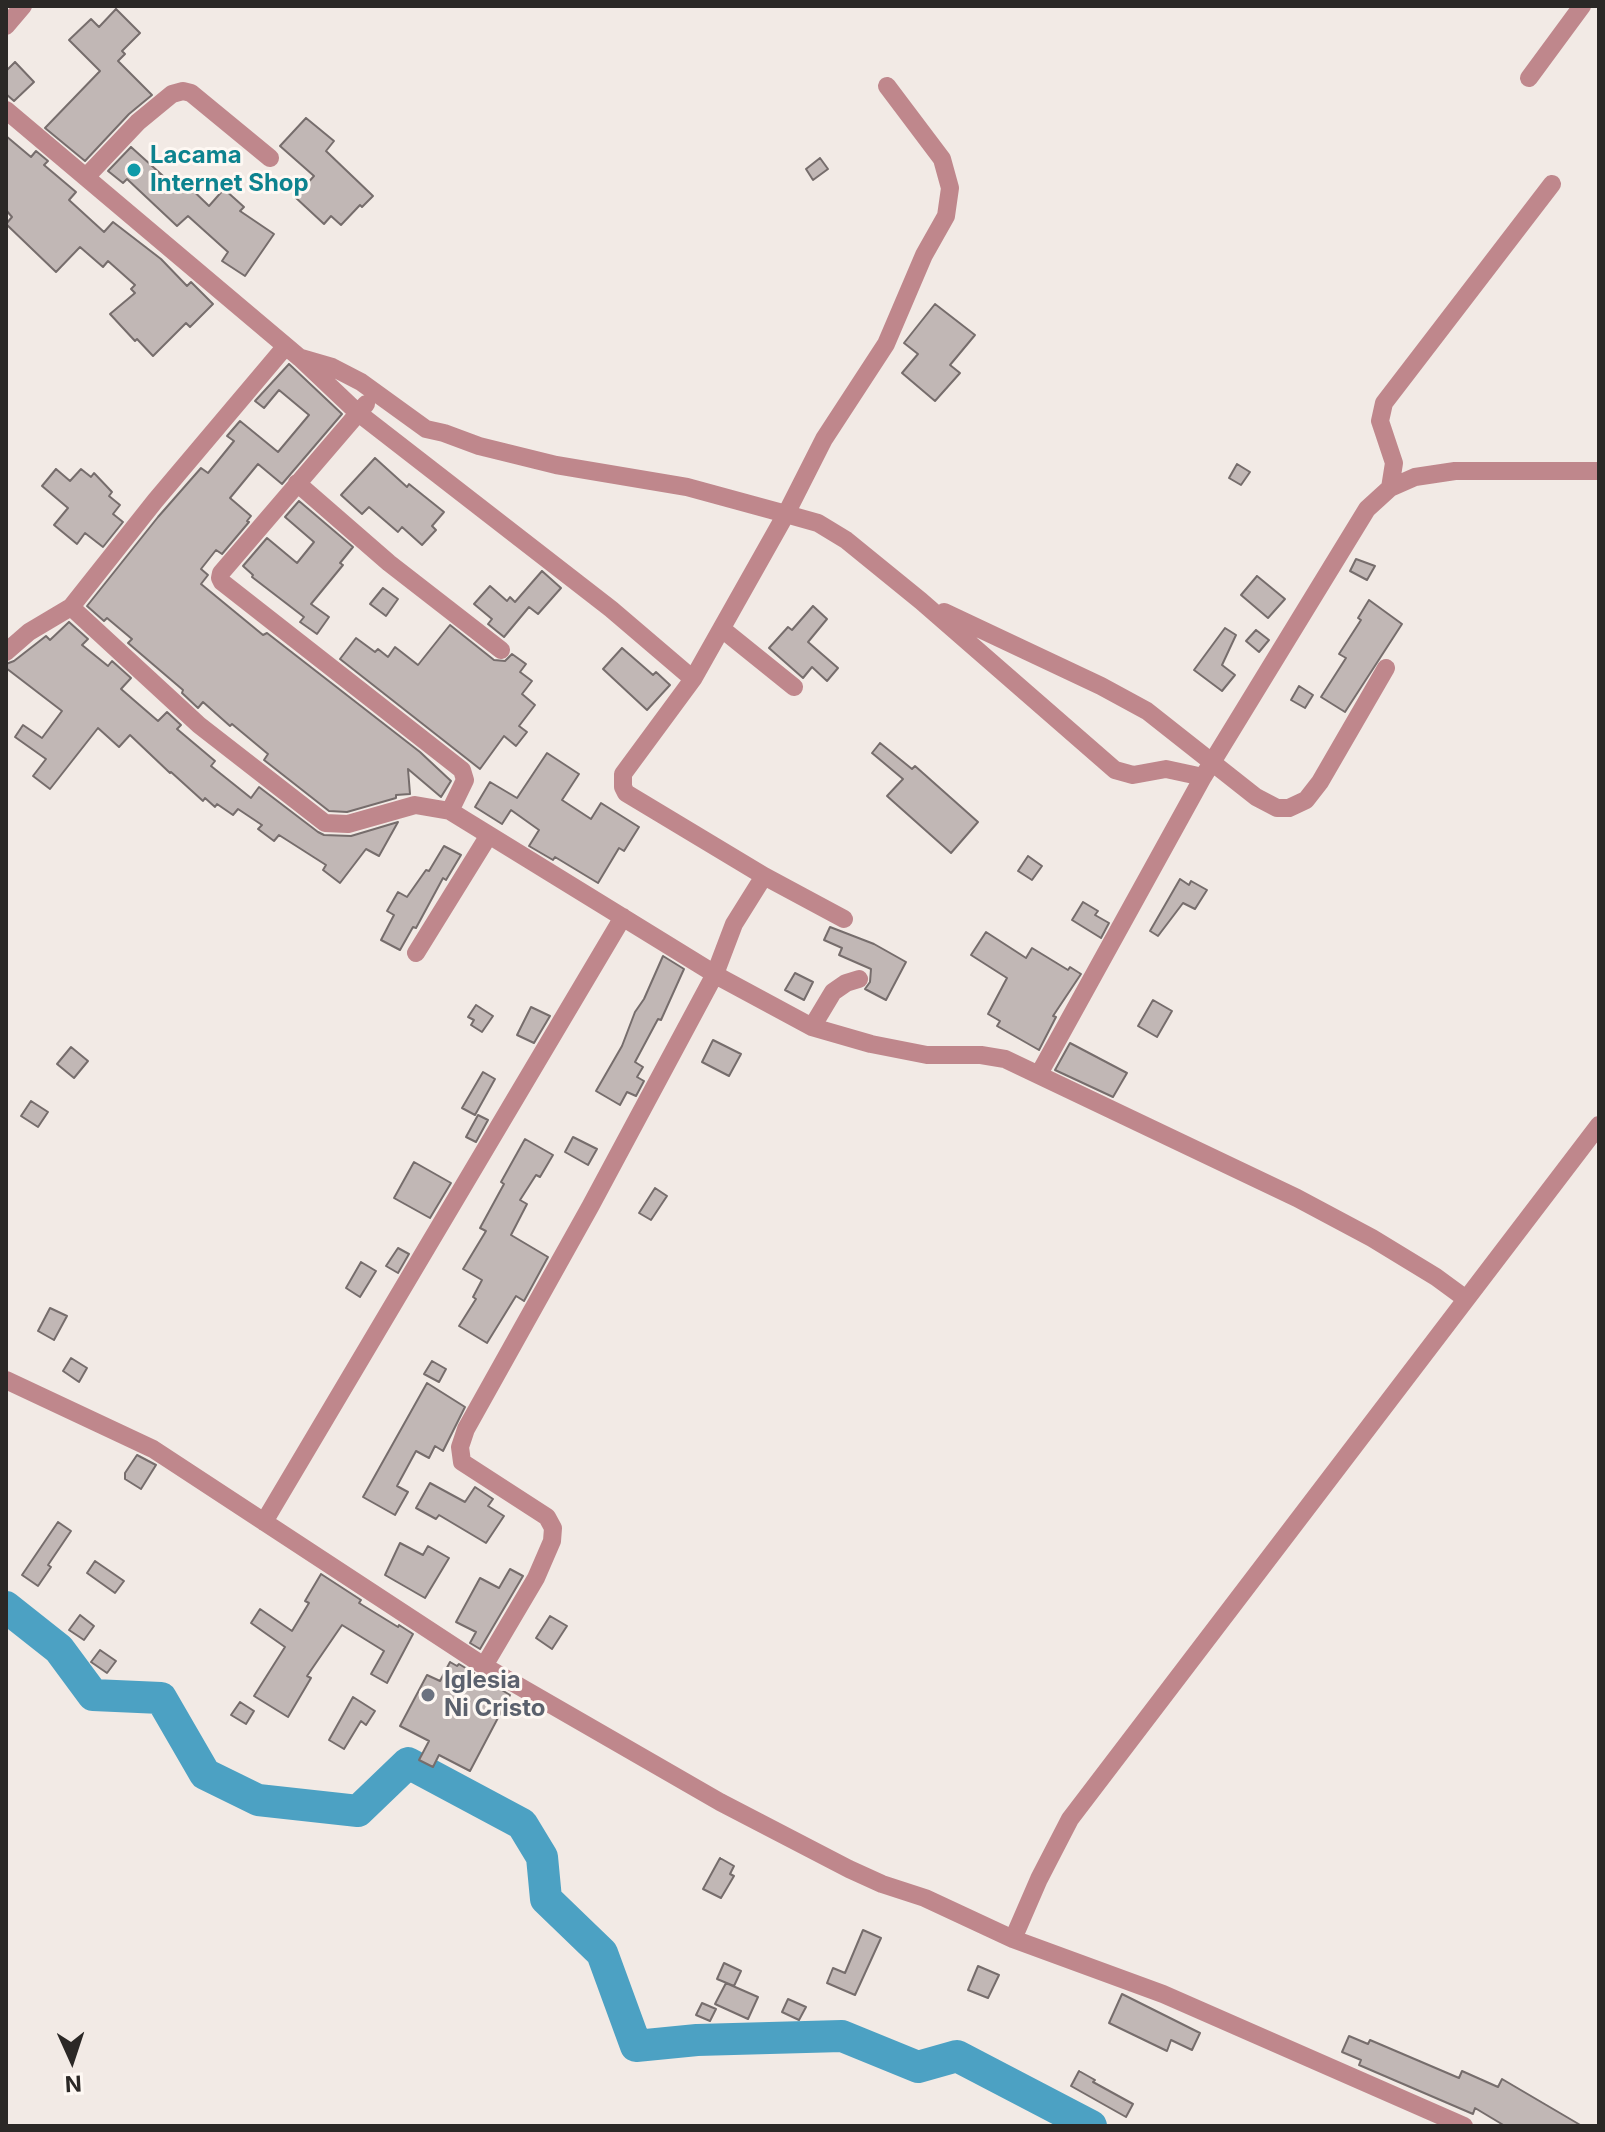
<!DOCTYPE html>
<html>
<head>
<meta charset="utf-8">
<style>
  body { margin:0 }
  #map { position:relative; width:1605px; height:2132px; overflow:hidden; background:#f2eae5; font-family:Inter,sans-serif }
  canvas { display:block }
  .frame { position:absolute; inset:0; border:8px solid #2b2826; pointer-events:none }
  .north { position:absolute; left:32px; top:2020px; width:80px; height:80px; -webkit-text-stroke:6px #fef8f3; paint-order:stroke; rotate:177deg; font-size:22px; font-weight:700; line-height:32px; text-align:center; color:#2b2826 }
  .north::after { content:''; display:block; margin:auto; width:28px; height:36px; background:#2b2826; clip-path:polygon(50% 0,100% 100%,50% 72%,0 100%) }
</style>
</head>
<body>
<div id="map">
<canvas width="1605" height="2132"></canvas>
<div class="frame"></div>
<div class="north">N</div>
</div>
<script>
const context = document.querySelector('canvas').getContext('2d');
context.lineJoin = 'round';
const shape = rows => new Path2D(rows.map(r => 'M' + r).join(''));
function stroke(path, color, width, dash) { context.strokeStyle = color; context.lineWidth = width; context.lineCap = dash ? 'butt' : 'round'; context.setLineDash(dash || []); context.stroke(path); }
function fill(path, color) { context.fillStyle = color; context.fill(path, 'evenodd'); }
function drawText(font, color, halo, rows, align = 'center') {
  context.font = font + ' Inter,sans-serif'; context.lineWidth = 6; context.setLineDash([]); context.textBaseline = 'middle'; context.strokeStyle = halo; context.fillStyle = color; for (const [text, x, y, turn = 0] of rows) {
    context.save(); context.translate(x, y); context.rotate((+turn || 0) * Math.PI / 180); context.textAlign = isNaN(turn) ? turn : align; if (halo) context.strokeText(text, 0, 0); context.fillText(text, 0, 0); context.restore();
  }
}
stroke(shape([
  [6,1607,59,1649,93,1695,161,1698,205,1774,258,1800,358,1811,408,1763,522,1824,542,1857,546,1899,602,1953,636,2046,697,2040,842,2036,918,2067,957,2056,1091,2126]
]), '#4ca1c3', 32);
const building = shape([
  [116,9,140,33,122,51,125,54,118,61,152,95,129,114,85,161,45,128,100,71,69,40,91,19,99,27,116,9],
  [15,62,34,82,14,101,6,94,6,71,15,62],
  [306,118,334,141,326,151,373,196,362,207,360,205,341,225,331,216,324,224,295,197,314,176,280,146,306,118],
  [6,136,31,157,36,151,48,161,44,165,76,192,69,200,104,232,113,222,161,259,187,286,191,282,213,304,190,327,186,323,153,356,137,339,135,341,110,314,135,293,131,289,135,285,108,261,103,267,80,247,56,272,6,224,12,217,6,210,6,136],
  [131,147,172,184,179,177,209,206,224,189,244,207,240,211,274,234,245,276,222,261,228,252,188,216,177,226,127,179,123,183,108,171,131,147],
  [820,158,828,169,813,180,806,169,820,158],
  [935,304,975,335,950,365,960,373,935,401,902,373,918,354,904,343,935,304],
  [289,364,342,414,282,484,258,464,230,498,251,516,247,521,249,522,222,554,216,550,201,569,208,575,201,584,263,635,267,633,420,752,451,781,441,797,408,769,410,794,396,795,396,798,347,812,329,811,264,760,268,754,232,724,230,726,203,702,198,708,182,693,183,690,128,643,132,639,107,618,104,621,87,606,158,517,201,468,208,473,234,441,227,436,240,421,278,452,309,415,279,390,264,408,255,401,289,364],
  [375,458,407,487,409,484,444,512,432,526,436,530,422,545,402,527,398,532,369,507,362,514,341,495,375,458],
  [1237,464,1250,472,1241,485,1229,478,1237,464],
  [56,469,70,481,81,469,91,477,94,473,112,492,109,496,120,505,113,514,123,522,103,547,85,533,77,544,54,525,68,508,42,486,56,469],
  [299,501,353,547,340,563,343,565,311,604,329,617,317,634,300,622,304,617,252,577,253,575,243,566,267,538,297,563,314,542,285,517,299,501],
  [1356,559,1375,566,1367,580,1350,571,1356,559],
  [542,571,561,588,538,614,529,607,504,637,488,624,492,619,474,604,490,586,507,601,510,597,515,602,542,571],
  [1257,576,1285,599,1268,618,1241,595,1257,576],
  [383,588,398,599,386,616,370,604,383,588],
  [1369,600,1402,624,1345,712,1321,697,1346,658,1339,654,1361,620,1358,618,1369,600],
  [813,606,827,619,808,642,838,668,827,681,812,667,803,678,769,648,788,627,792,630,813,606],
  [69,622,88,639,82,645,108,666,112,661,131,678,121,689,158,721,167,712,181,725,177,729,215,761,211,766,251,798,259,787,318,832,324,835,351,836,398,822,379,856,366,849,340,883,323,870,326,865,279,835,274,841,258,829,262,825,238,809,233,815,217,804,215,807,205,798,203,801,171,772,170,773,130,735,119,747,98,728,50,789,33,776,46,759,15,737,23,725,42,738,62,711,6,668,6,664,14,661,46,636,50,640,69,622],
  [450,625,494,660,505,661,512,654,526,664,520,672,532,681,522,694,535,705,519,726,527,732,516,746,504,736,480,769,340,659,356,638,375,652,378,649,388,657,395,647,418,665,450,625],
  [1225,628,1236,635,1222,665,1235,675,1222,691,1194,670,1225,628],
  [1256,630,1269,640,1259,652,1246,641,1256,630],
  [622,648,653,675,656,672,670,685,647,710,603,669,622,648],
  [1299,686,1313,695,1305,708,1291,700,1299,686],
  [880,743,912,769,915,766,978,822,951,853,887,796,903,779,872,753,880,743],
  [547,753,579,774,562,800,591,819,601,803,639,827,624,851,619,848,598,883,555,857,553,860,529,846,539,830,511,810,502,824,475,807,490,782,517,798,547,753],
  [444,846,461,855,446,880,443,878,416,928,413,927,400,950,381,940,394,915,387,911,398,892,407,897,426,870,429,871,444,846],
  [1028,856,1042,866,1032,880,1018,871,1028,856],
  [1180,879,1189,885,1191,881,1207,890,1195,909,1183,903,1158,936,1150,931,1180,879],
  [1083,902,1098,911,1095,915,1109,923,1101,938,1072,920,1083,902],
  [830,927,874,944,906,962,886,1000,865,989,870,982,871,969,839,955,842,948,824,940,830,927],
  [986,932,1026,958,1032,948,1068,970,1070,967,1081,974,1053,1016,1056,1017,1039,1050,997,1026,1000,1021,988,1014,1007,978,971,955,986,932],
  [663,956,684,969,661,1020,658,1019,635,1062,643,1067,637,1077,644,1081,636,1096,627,1092,620,1105,596,1091,622,1046,635,1012,644,999,663,956],
  [795,973,813,982,804,1000,785,990,795,973],
  [1153,1000,1172,1011,1157,1037,1138,1026,1153,1000],
  [476,1005,493,1016,482,1032,471,1025,474,1020,468,1017,476,1005],
  [531,1007,550,1016,534,1043,517,1035,531,1007],
  [713,1040,741,1054,729,1076,702,1062,713,1040],
  [1070,1043,1127,1073,1113,1097,1055,1070,1070,1043],
  [71,1047,88,1061,74,1078,57,1064,71,1047],
  [483,1072,495,1079,475,1115,462,1108,483,1072],
  [31,1101,48,1112,38,1127,21,1116,31,1101],
  [478,1115,488,1120,476,1142,466,1137,478,1115],
  [573,1137,597,1149,588,1165,565,1152,573,1137],
  [525,1139,553,1155,540,1177,536,1175,520,1200,527,1204,511,1235,548,1257,524,1301,516,1296,487,1343,459,1326,476,1299,473,1297,482,1280,463,1269,486,1231,480,1228,504,1184,501,1182,525,1139],
  [414,1162,451,1183,430,1218,394,1198,414,1162],
  [655,1188,667,1196,651,1220,639,1213,655,1188],
  [398,1248,409,1254,398,1273,386,1266,398,1248],
  [361,1262,376,1271,360,1297,346,1288,361,1262],
  [50,1308,67,1316,54,1340,38,1331,50,1308],
  [71,1358,87,1368,79,1382,63,1371,71,1358],
  [432,1361,446,1369,439,1382,424,1374,432,1361],
  [427,1383,465,1407,443,1451,435,1446,429,1458,416,1451,397,1486,408,1492,395,1515,363,1497,427,1383],
  [137,1455,156,1465,141,1489,125,1479,125,1473,137,1455],
  [430,1483,465,1502,475,1487,493,1499,488,1506,504,1516,486,1543,439,1515,436,1519,416,1508,430,1483],
  [58,1522,71,1531,48,1565,51,1567,38,1586,22,1575,58,1522],
  [400,1543,423,1555,428,1546,449,1558,425,1598,385,1575,400,1543],
  [95,1561,124,1581,115,1593,87,1573,95,1561],
  [510,1569,523,1576,480,1649,470,1643,476,1632,456,1622,480,1578,499,1588,510,1569],
  [321,1574,361,1600,359,1603,398,1627,399,1625,413,1634,387,1683,371,1674,384,1651,342,1625,307,1676,311,1678,288,1717,254,1696,285,1647,251,1623,260,1609,292,1631,309,1603,305,1601,321,1574],
  [80,1615,94,1626,84,1640,69,1630,80,1615],
  [550,1616,567,1626,552,1649,536,1638,550,1616],
  [100,1650,116,1661,107,1673,91,1662,100,1650],
  [450,1662,457,1666,459,1664,510,1695,470,1771,439,1755,433,1767,419,1760,429,1741,400,1726,427,1675,440,1681,450,1662],
  [353,1697,375,1711,366,1725,361,1721,344,1749,329,1740,353,1697],
  [240,1702,254,1711,246,1724,231,1715,240,1702],
  [720,1858,734,1866,730,1874,734,1876,721,1898,703,1889,720,1858],
  [863,1930,881,1938,855,1995,827,1983,833,1968,845,1973,863,1930],
  [724,1963,741,1971,734,1986,717,1979,724,1963],
  [978,1966,999,1975,988,1998,968,1990,978,1966],
  [726,1983,758,1997,748,2019,715,2004,726,1983],
  [1122,1994,1200,2033,1192,2050,1171,2040,1167,2051,1109,2023,1122,1994],
  [788,1999,806,2007,799,2020,782,2012,788,1999],
  [702,2003,716,2009,710,2021,696,2015,702,2003],
  [1349,2036,1368,2044,1370,2040,1459,2078,1462,2071,1498,2087,1502,2079,1582,2126,1505,2126,1475,2108,1473,2114,1359,2065,1361,2060,1342,2052,1349,2036],
  [1079,2071,1095,2080,1093,2082,1133,2104,1126,2117,1071,2086,1079,2071]
]);
fill(building, '#c1b7b5');
stroke(building, '#766d6c', 2);
stroke(shape([
  [6,26,23,6],
  [1529,78,1582,6],
  [6,110,300,358,357,412,611,609,693,679,623,774,623,787,626,793,764,876,734,924,715,974,590,1207,466,1429,460,1447,462,1462,547,1517,553,1528,552,1541,536,1578,484,1666],
  [86,177,138,122,172,94,183,91,191,93,270,158],
  [301,358,332,367,361,382,426,429,444,433,479,446,556,465,687,487,786,514,824,439,886,344,924,255,946,216,950,188,942,159,887,86],
  [366,404,221,573,220,578,222,582,462,770,465,780,450,811],
  [297,483,389,563,501,650],
  [1390,488,1394,463,1380,421,1384,403,1552,184],
  [71,607,199,725,325,823,348,824,415,805,450,811,723,979,812,1027,871,1044,927,1055,981,1055,1005,1059,1297,1198,1372,1238,1436,1277,1466,1299],
  [944,612,1101,686,1147,711,1256,797,1277,808,1289,808,1306,800,1320,782,1386,668],
  [722,629,794,687],
  [6,652,29,632,71,607,155,501,285,347],
  [693,679,786,514,818,523,846,540,921,601,1115,770,1133,775,1166,769,1203,777],
  [764,876,844,919],
  [416,953,489,835],
  [812,1027,833,992,846,983,859,979],
  [1039,1074,1203,777,1367,509,1390,488,1415,477,1455,471,1599,471],
  [6,1380,153,1449,484,1666,720,1802,849,1869,882,1884,925,1898,1013,1939,1163,1994,1464,2126],
  [264,1522,623,917],
  [1013,1939,1039,1879,1070,1819,1599,1125]
]), '#bf878c', 18);
for (const [x, y, r, color] of [
  [134,170,8,"#0f9aa8"],
  [428,1695,8,"#6b7280"]
]) { const dot = new Path2D(); dot.arc(x, y, r, 0, 2 * Math.PI); context.fillStyle = color; context.fill(dot); stroke(dot, '#fef8f3', 3); }
drawText('bold 24px', '#0d838f', '#fef8f3', [
  ["Lacama",150,156],
  ["Internet Shop",150,184]
], 'left');
drawText('bold 24px', '#5b616d', '#fef8f3', [
  ["Iglesia",444,1681],
  ["Ni Cristo",444,1709]
], 'left');
</script>
</body>
</html>
